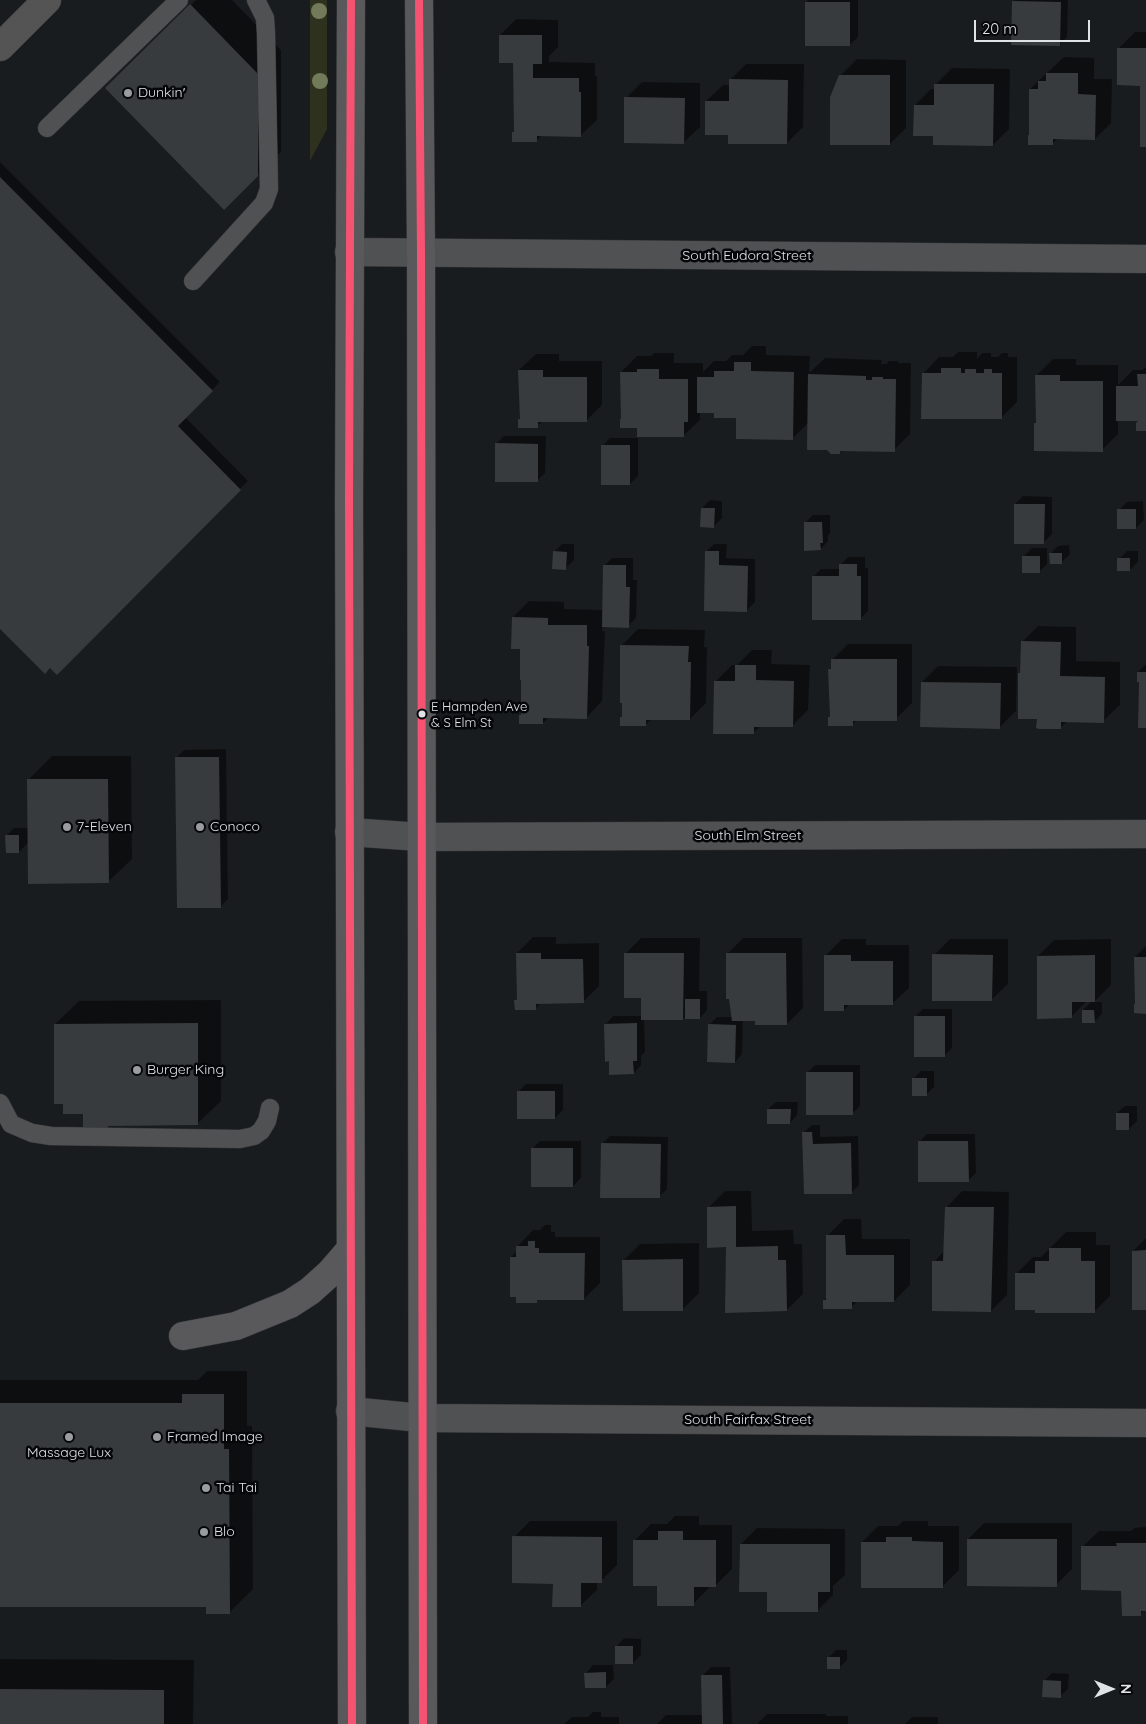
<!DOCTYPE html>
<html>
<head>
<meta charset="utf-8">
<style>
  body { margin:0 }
  #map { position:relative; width:1146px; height:1724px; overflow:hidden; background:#191c1e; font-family:Quicksand,sans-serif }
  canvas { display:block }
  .north { position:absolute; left:1086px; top:1664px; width:50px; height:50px; -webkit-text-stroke:4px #040608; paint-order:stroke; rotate:90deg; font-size:14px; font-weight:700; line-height:20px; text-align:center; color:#dfe3e6 }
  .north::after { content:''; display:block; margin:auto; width:18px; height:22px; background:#dfe3e6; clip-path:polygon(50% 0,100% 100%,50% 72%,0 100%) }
  .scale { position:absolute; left:974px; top:20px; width:116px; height:22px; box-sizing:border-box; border:2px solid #dfe3e6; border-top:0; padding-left:6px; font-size:15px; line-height:18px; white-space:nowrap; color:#dfe3e6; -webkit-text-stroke:4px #040608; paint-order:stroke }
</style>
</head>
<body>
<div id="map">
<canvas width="1146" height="1724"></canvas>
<div class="north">N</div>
<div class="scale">20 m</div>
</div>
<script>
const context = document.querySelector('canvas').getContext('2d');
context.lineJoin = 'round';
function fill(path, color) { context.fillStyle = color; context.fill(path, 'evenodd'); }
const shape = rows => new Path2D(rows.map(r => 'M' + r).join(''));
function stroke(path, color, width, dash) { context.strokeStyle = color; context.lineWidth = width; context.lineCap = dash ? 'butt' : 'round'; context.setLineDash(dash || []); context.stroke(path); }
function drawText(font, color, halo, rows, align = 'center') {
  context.font = font + ' Quicksand,sans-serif'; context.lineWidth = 5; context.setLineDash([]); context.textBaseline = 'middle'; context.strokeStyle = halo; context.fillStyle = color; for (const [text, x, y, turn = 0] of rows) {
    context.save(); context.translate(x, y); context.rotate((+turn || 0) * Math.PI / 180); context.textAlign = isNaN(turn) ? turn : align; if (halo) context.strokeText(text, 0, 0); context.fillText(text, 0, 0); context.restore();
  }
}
fill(shape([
  [310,0,327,0,327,129,310,161]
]), '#2d311e');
fill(shape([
  [196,0,232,0,281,50,281,152,224,208,107,88],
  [809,0,858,0,858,37,850,45,806,2],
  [1015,0,1068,0,1067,37,1059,45,1013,1],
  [516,19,558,20,558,47,549,56,549,62,595,63,595,76,597,76,597,120,580,136,542,135,536,141,513,133,515,131,514,62,500,35],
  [1135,32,1146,32,1146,146,1141,85,1119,48],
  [1064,57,1094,58,1094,79,1112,79,1111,123,1095,139,1058,138,1052,144,1031,134,1030,89],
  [857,59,906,60,906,128,890,144,840,76],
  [746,64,804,64,803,127,787,143,729,134,706,101,723,85,730,85,730,80],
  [952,68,1010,69,1009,129,993,145,934,135,915,105,931,89,935,89,936,84],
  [642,82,700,83,700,127,683,143,626,98],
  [0,162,220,382,185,417,248,481,57,673,0,627],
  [752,346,766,346,766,355,810,356,809,373,825,358,882,360,881,364,886,364,889,361,898,361,898,363,911,363,910,434,894,450,843,449,839,453,808,423,793,438,738,417,716,411,700,411,700,420,683,436,638,427,621,372,637,356,651,356,654,353,674,353,674,363,703,363,703,372,714,361,726,361,732,355,743,355],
  [958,352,977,352,977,359,982,353,991,353,991,357,998,357,1002,353,1008,353,1008,357,1017,357,1017,402,1001,418,923,374,939,357,953,357],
  [536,354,559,354,559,361,602,361,602,405,586,421,543,421,537,426,519,419,521,418,519,370],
  [1053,359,1076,359,1076,365,1118,365,1118,385,1133,370,1142,370,1146,367,1146,430,1141,420,1118,420,1118,434,1102,450,1035,423,1037,421,1037,375],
  [504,436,546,436,545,473,537,481,496,444],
  [610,438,638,438,638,476,630,484,602,446],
  [1023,496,1052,497,1052,534,1044,542,1015,504],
  [710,500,722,501,722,518,714,526,702,508],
  [1143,501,1144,520,1136,528,1119,510,1127,502],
  [813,515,830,515,830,533,828,536,828,541,821,549,805,523],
  [562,544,574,544,574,560,566,568,554,552],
  [714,544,727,544,726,558,755,559,755,602,747,610,706,552],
  [1069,545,1070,554,1062,562,1050,554,1058,546],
  [1032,548,1047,548,1047,564,1039,572,1024,556],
  [1127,551,1138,551,1138,562,1130,570,1119,559],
  [848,557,865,557,865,568,868,568,868,611,860,619,813,577,821,569,840,569,840,565],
  [612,558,633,558,633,580,637,580,636,618,628,626,603,626,602,631,605,631,602,701,586,718,549,717,543,723,520,716,522,714,521,648,513,617,529,601,564,602,564,609,603,610,604,566],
  [1038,626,1076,627,1076,661,1120,662,1120,705,1103,721,1068,721,1061,727,1038,718,1020,673,1022,642],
  [638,629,705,630,704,647,707,647,706,703,690,719,652,719,645,725,621,718,623,716,622,645],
  [848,644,912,644,912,703,896,719,858,719,853,724,829,718,831,716,829,669,832,667,832,660],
  [752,650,772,650,771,664,810,665,808,710,792,726,761,726,753,733,716,681,732,665,737,665],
  [1146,664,1146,727,1138,672],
  [938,666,1017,667,1016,711,1000,727,922,682],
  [226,749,228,899,220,907,176,758,184,750],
  [52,756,131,756,132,859,108,882,29,842,19,852,6,836,14,828,29,828,28,780],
  [533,937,556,937,556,944,599,943,599,986,583,1002,541,1003,535,1009,516,1001,518,998,517,953],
  [641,938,700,938,699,991,707,991,707,1010,700,1018,686,1016,683,1019,644,1019,645,1052,641,1056,641,1065,634,1073,606,1024,613,1016,642,1016,642,997,625,954],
  [743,938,802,938,803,1008,787,1024,756,1020,743,1020,742,1054,735,1062,709,1025,717,1017,733,1017,727,954],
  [842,939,866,939,866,945,909,945,909,988,892,1004,850,1004,844,1010,826,955],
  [950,939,1008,939,1008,984,991,1000,934,955],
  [1111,939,1111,985,1094,1002,1102,1002,1102,1014,1094,1022,1083,1010,1092,1001,1087,1001,1071,1017,1038,956,1054,940],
  [1146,946,1146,1012,1135,957],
  [221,1000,221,1101,197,1124,111,1125,107,1128,64,1103,55,1024,79,1001],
  [923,1009,952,1009,952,1048,944,1056,915,1017],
  [815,1065,860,1065,860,1106,852,1114,807,1073],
  [921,1071,934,1071,934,1087,926,1095,913,1079],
  [526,1084,563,1084,563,1110,555,1118,518,1092],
  [776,1102,798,1102,797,1115,790,1123,768,1109],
  [1125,1106,1137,1106,1137,1121,1129,1129,1117,1113],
  [812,1125,820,1125,820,1137,858,1136,859,1185,851,1193,804,1132],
  [927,1134,975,1134,976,1173,968,1181,919,1142],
  [610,1136,668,1137,667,1189,659,1197,602,1144],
  [540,1141,581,1141,581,1178,573,1186,532,1149],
  [725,1191,751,1191,752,1231,793,1230,794,1244,802,1244,803,1294,787,1310,727,1246,708,1208],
  [962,1191,1009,1192,1007,1295,991,1311,934,1262,945,1250,946,1208],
  [844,1219,861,1219,862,1239,910,1239,910,1285,894,1301,858,1301,851,1307,824,1300,827,1297,828,1235],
  [545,1225,551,1225,551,1232,555,1232,555,1237,600,1237,600,1283,584,1299,540,1298,536,1302,511,1257,517,1251,517,1247,533,1230,540,1230],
  [1066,1232,1096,1232,1096,1245,1110,1245,1110,1296,1094,1312,1036,1308,1016,1274,1033,1257,1041,1257],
  [1146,1238,1146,1309,1133,1251],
  [699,1243,699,1293,683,1309,624,1260,640,1244],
  [207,1371,247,1371,247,1426,252,1426,253,1589,230,1612,207,1605,0,1606,0,1380,198,1380],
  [675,1516,699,1516,699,1525,732,1525,732,1569,716,1585,709,1585,709,1588,693,1604,659,1585,635,1540,651,1524,667,1524],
  [530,1521,617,1521,617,1565,601,1581,597,1581,597,1590,580,1606,554,1582,514,1537],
  [903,1521,928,1521,928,1526,959,1526,959,1570,943,1586,862,1542,878,1526,898,1526],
  [984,1523,1072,1523,1072,1569,1056,1585,968,1539],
  [1146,1527,1146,1609,1140,1614,1122,1589,1082,1547,1099,1531,1131,1531,1134,1528],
  [757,1528,845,1529,845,1575,833,1586,833,1595,817,1611,769,1590,741,1544],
  [624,1638,641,1639,641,1655,633,1663,617,1646],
  [836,1650,847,1650,847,1660,839,1668,828,1658],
  [0,1659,194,1660,193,1724,0,1724],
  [593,1665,613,1665,614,1679,606,1687,586,1673],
  [711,1667,730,1667,732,1724,657,1724,666,1715,703,1715,703,1675],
  [1052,1673,1069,1674,1068,1689,1060,1696,1044,1681],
  [593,1712,601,1712,601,1717,619,1717,619,1724,564,1724,572,1717,588,1717],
  [767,1714,826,1714,826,1716,848,1716,848,1724,757,1724],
  [912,1717,938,1717,938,1724,905,1724]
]), '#0007');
fill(shape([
  [1012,1,1061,2,1060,46,1011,45],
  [805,2,850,2,850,46,805,46],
  [190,4,258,74,258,176,224,210,105,88],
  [499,35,542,35,542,64,533,64,533,78,579,78,579,92,581,92,581,137,537,136,537,142,512,142,512,132,514,132,513,63,499,63],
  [1117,48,1146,48,1146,147,1140,147,1140,86,1117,85],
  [1046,73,1078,73,1078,94,1096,95,1095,140,1053,139,1053,145,1028,145,1028,135,1029,135,1029,89,1038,89,1038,81,1046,81],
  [839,75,890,75,890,145,830,145,830,97],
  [729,79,788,80,787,144,728,144,728,135,705,135,705,101,729,101],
  [934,84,994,84,993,146,933,145,933,136,913,136,914,105,934,105],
  [624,97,685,98,684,144,624,143],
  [0,177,213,391,178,426,241,490,57,675,50,668,45,674,0,629],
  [734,362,751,362,751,371,794,372,793,440,736,439,736,418,714,418,714,413,697,413,697,377,714,377,714,371,734,371],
  [941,368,961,368,961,373,965,373,965,369,976,369,976,373,984,373,984,369,992,369,992,373,1002,373,1002,419,921,419,922,373,941,373],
  [637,369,659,369,659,379,688,379,688,422,684,422,684,437,637,437,637,428,620,428,620,419,621,419,620,372,637,372],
  [518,370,543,370,543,377,587,377,587,422,538,422,538,428,518,428,518,419,520,419],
  [808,374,866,376,866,380,872,380,872,377,883,377,883,379,896,379,895,452,840,451,840,454,831,454,827,450,807,450],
  [1137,374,1146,374,1146,431,1136,431,1136,423,1138,421,1116,421,1116,386,1138,386],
  [1035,375,1060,375,1060,381,1103,381,1103,452,1034,451,1034,423,1036,423],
  [495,443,538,444,538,482,495,482],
  [601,445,630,445,630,485,601,485],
  [1014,504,1045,504,1044,544,1014,544],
  [701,508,715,508,714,528,700,527],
  [1117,509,1136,509,1136,529,1117,529],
  [804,522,822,522,823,543,820,543,821,550,804,551],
  [553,551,567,552,566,570,552,569],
  [705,551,719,551,719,565,748,566,747,612,704,611],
  [1049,553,1062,553,1062,564,1050,564],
  [1022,556,1040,556,1040,573,1022,573],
  [1117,558,1130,558,1130,571,1117,571],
  [839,564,857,564,857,576,861,576,861,620,812,620,812,576,839,576],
  [603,565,626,565,626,587,630,587,629,628,602,627],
  [512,617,548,618,548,625,587,625,587,646,589,646,587,719,543,718,543,724,519,724,519,715,521,715,521,680,520,680,520,649,511,649],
  [1021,641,1061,642,1060,676,1105,677,1104,723,1061,722,1061,729,1039,729,1036,728,1037,719,1018,719,1018,673,1020,673],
  [620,645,689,646,688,662,691,662,690,720,646,720,646,726,620,726,620,717,622,717,622,703,620,703],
  [831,659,897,659,897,721,853,721,853,726,828,726,828,717,830,717,828,669,831,669],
  [735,665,756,665,756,680,794,681,793,727,754,727,754,734,713,734,714,681,735,681],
  [1137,672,1146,672,1146,728,1138,728,1139,682,1137,682],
  [921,682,1001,683,1000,729,920,727],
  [175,757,219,757,221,908,177,908],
  [27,779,108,779,109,883,28,884],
  [5,835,19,835,19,853,6,853],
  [516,953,541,953,541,959,583,959,584,1003,536,1004,536,1010,515,1010,514,1000,517,1000],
  [624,953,684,953,683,1020,641,1020,641,998,624,998],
  [726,953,786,953,787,1025,755,1025,755,1021,732,1021,729,999,726,999],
  [932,954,993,955,992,1001,932,1001],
  [824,955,851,955,851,961,893,961,893,1005,844,1005,844,1011,824,1011],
  [1095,955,1095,1002,1072,1002,1072,1018,1037,1019,1037,956],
  [1134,957,1146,957,1146,1014,1134,1013,1134,1004,1135,1004],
  [685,999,700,999,700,1019,685,1019],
  [1082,1010,1094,1010,1095,1023,1082,1023],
  [914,1016,945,1016,945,1057,914,1057],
  [198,1023,198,1125,108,1126,108,1129,83,1129,83,1114,63,1114,63,1104,54,1104,54,1024],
  [637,1023,637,1061,633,1061,634,1074,609,1075,609,1061,605,1062,604,1024],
  [708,1024,736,1025,735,1063,707,1062],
  [806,1072,853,1072,853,1115,806,1115],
  [912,1078,927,1078,927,1096,912,1096],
  [517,1091,555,1091,555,1119,517,1119],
  [767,1109,791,1109,790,1124,767,1124],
  [1116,1113,1129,1113,1129,1130,1116,1130],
  [802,1132,812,1132,813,1144,851,1143,852,1194,804,1194],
  [918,1141,968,1141,969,1182,918,1182],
  [601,1143,661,1144,660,1198,600,1198],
  [531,1148,573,1148,573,1187,531,1187],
  [736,1206,736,1247,778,1246,778,1260,786,1260,787,1311,725,1313,726,1247,707,1248,707,1207],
  [945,1207,994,1207,991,1312,932,1311,932,1261,943,1261],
  [826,1235,845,1235,846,1255,894,1255,894,1302,852,1302,852,1309,823,1309,823,1300,826,1300],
  [528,1241,535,1241,535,1248,539,1248,539,1253,585,1253,584,1300,537,1300,537,1303,516,1303,516,1297,510,1297,510,1257,516,1257,516,1246,528,1246],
  [1049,1248,1081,1248,1081,1261,1095,1261,1095,1313,1035,1313,1035,1310,1015,1310,1015,1273,1035,1273,1035,1261,1049,1261],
  [1146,1250,1146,1310,1132,1310,1132,1251],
  [683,1259,683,1311,623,1311,622,1260],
  [182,1394,224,1394,224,1449,229,1449,230,1614,206,1614,206,1607,0,1607,0,1403,182,1403],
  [658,1531,683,1531,683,1540,716,1540,716,1587,694,1587,694,1606,657,1606,657,1586,633,1586,633,1540,658,1540],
  [512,1536,602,1537,602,1583,581,1583,581,1607,552,1607,553,1584,512,1583],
  [886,1537,912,1537,912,1541,943,1542,943,1588,861,1588,861,1542,886,1542],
  [967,1539,1057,1539,1057,1587,967,1586],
  [1116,1543,1146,1543,1146,1611,1141,1611,1141,1616,1122,1616,1121,1591,1081,1590,1081,1546,1117,1546],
  [740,1544,830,1544,830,1592,818,1592,818,1612,767,1612,767,1592,739,1592],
  [615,1646,633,1646,633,1664,615,1664],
  [827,1657,840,1657,840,1669,827,1669],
  [606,1672,606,1688,585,1688,584,1673],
  [701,1675,722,1675,723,1724,702,1724],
  [1043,1680,1061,1681,1061,1698,1042,1697],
  [0,1689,164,1690,164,1724,0,1724]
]), '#383b3d');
const lane = shape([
  [47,128,179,0],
  [193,281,264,203,269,189,266,33,265,18,256,0],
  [0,1103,11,1124,32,1133,51,1136,240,1139,254,1136,261,1131,267,1121,270,1108]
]);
const street = shape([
  [349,252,1146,259],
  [349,832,421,837,1146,834],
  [350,1411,421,1418,1146,1423]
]);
const secondary = shape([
  [0,47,47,0]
]);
const highway = shape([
  [351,0,349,499,352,1724],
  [419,0,421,253,423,1724],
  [183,1336,236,1326,290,1304,310,1291,330,1273,350,1250]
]);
stroke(lane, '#363839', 19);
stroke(street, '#363839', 29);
stroke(secondary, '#363839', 29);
stroke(highway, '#363839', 29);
stroke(lane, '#505153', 18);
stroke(street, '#505153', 28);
stroke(secondary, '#545455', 28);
stroke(highway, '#59585a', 28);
stroke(shape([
  [351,0,349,499,352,1724],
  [419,0,421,253,423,1724]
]), '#f65372', 8);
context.fillStyle = '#727b59';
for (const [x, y] of [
  [319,11],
  [320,81]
]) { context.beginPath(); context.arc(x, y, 8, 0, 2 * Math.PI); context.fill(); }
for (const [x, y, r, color] of [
  [128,93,5,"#9a9da0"],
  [422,714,4.5,"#dfe3e6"],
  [67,827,5,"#9a9da0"],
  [200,827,5,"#9a9da0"],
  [137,1070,5,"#9a9da0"],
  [69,1437,5,"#9a9da0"],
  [157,1437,5,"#9a9da0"],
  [206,1488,5,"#9a9da0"],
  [204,1532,5,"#9a9da0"]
]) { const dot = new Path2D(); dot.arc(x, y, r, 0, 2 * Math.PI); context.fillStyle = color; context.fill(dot); stroke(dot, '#040608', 2); }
drawText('13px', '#dfe3e6', '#040608', [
  ["E Hampden Ave",431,707],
  ["& S Elm St",431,723]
], 'left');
drawText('14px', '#dfe3e6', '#040608', [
  ["Dunkin'",138,93],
  ["7-Eleven",77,827],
  ["Conoco",210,827],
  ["Burger King",147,1070],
  ["Framed Image",167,1437],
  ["Massage Lux",69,1453,"center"],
  ["Tai Tai",216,1488],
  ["Blo",214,1532]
], 'left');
drawText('14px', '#dfe3e6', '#040608', [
  ["South Eudora Street",747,256],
  ["South Elm Street",748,836],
  ["South Fairfax Street",748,1420]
]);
</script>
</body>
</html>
